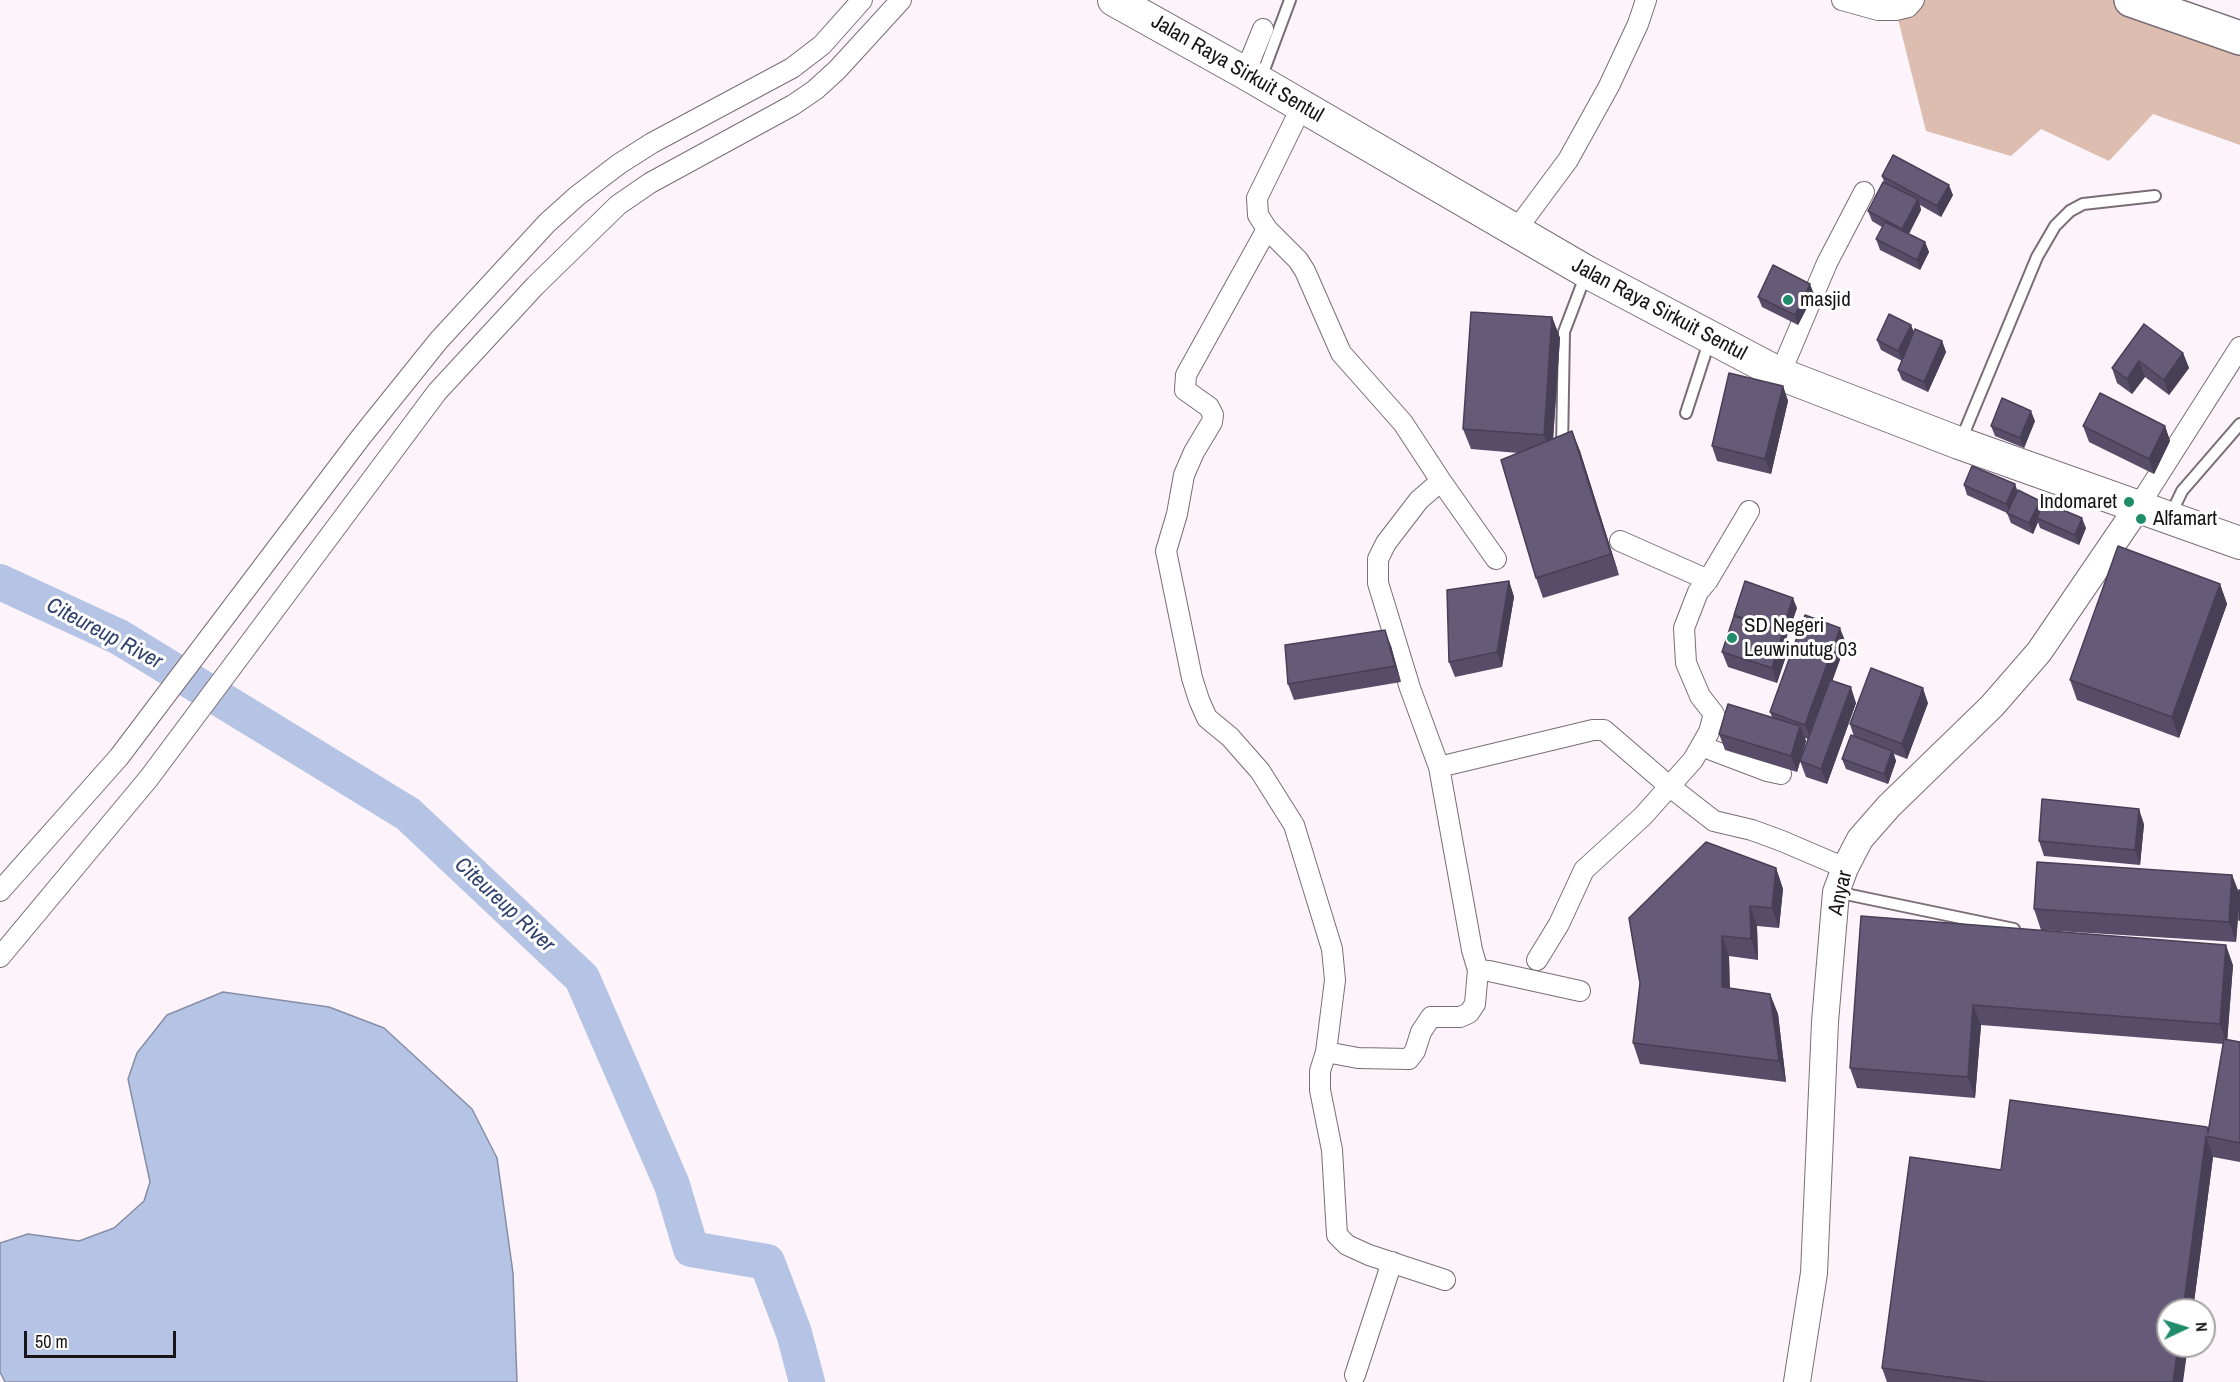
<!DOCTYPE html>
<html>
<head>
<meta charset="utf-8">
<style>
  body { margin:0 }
  #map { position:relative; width:2240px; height:1382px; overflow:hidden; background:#fdf4fb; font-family:"Archivo Narrow",sans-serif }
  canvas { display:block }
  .north { position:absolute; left:2156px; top:1298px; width:60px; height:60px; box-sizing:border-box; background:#fff; border:2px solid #a3a1a2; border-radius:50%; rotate:86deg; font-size:16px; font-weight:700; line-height:24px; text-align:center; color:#191417 }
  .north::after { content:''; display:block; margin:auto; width:21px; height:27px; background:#1f8c6a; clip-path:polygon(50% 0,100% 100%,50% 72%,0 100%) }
  .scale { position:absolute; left:24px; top:1331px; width:152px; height:27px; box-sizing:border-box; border:3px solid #191417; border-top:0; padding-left:8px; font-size:18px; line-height:21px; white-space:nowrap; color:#191417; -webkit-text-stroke:4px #fff; paint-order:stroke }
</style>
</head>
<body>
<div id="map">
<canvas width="2240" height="1382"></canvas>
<div class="north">N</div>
<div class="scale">50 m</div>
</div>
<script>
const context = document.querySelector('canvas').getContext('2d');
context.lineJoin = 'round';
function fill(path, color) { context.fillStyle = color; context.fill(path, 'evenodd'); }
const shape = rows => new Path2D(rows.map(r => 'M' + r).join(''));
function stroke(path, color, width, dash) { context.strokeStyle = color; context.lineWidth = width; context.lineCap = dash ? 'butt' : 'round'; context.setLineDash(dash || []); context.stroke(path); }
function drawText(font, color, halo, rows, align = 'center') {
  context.font = font + ' "Archivo Narrow",sans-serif'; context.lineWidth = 6; context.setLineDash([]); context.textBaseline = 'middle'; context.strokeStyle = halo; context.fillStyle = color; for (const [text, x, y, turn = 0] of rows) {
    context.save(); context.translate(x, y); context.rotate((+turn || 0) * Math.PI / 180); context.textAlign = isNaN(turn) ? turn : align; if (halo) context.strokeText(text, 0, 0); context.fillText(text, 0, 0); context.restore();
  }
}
fill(shape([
  [1845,0,2131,0,2240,38,2240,145,2153,114,2109,161,2041,129,2011,156,1926,131,1896,11]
]), '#debdb1');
const water = shape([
  [223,992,329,1007,384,1028,472,1109,497,1158,513,1273,517,1382,5,1382,0,1372,0,1243,28,1234,79,1241,114,1228,144,1201,150,1182,128,1079,137,1053,167,1015,223,992]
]);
fill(water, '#b5c3e5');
stroke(water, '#868ea7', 1.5);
stroke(shape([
  [0,582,119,637,408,814,582,978,672,1185,691,1249,767,1262,794,1333,807,1382]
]), '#b5c3e5', 36);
const service = shape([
  [1261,78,1290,0],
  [1686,413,1710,339],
  [1961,440,2037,257,2055,226,2070,211,2083,204,2155,196],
  [1562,449,1564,332,1586,274],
  [2170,516,2182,491,2240,424],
  [1836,892,2014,929]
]);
const minor = shape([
  [1842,0,1878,10,1896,10,1908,7,1914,0],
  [1245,73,1263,29],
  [1302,106,1257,198,1258,215,1267,229,1298,260,1305,271,1341,353,1403,423,1441,481,1419,500,1386,543,1378,559,1378,583,1410,688,1439,767,1472,950,1478,970,1489,971,1580,991],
  [1267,229,1186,375,1185,390,1209,407,1213,415,1212,422,1194,452,1184,475,1177,514,1166,551,1192,678,1199,700,1207,718,1230,737,1260,771,1294,825,1332,949,1335,980,1326,1052,1320,1071,1320,1090,1332,1150,1337,1235,1347,1245,1369,1255,1445,1280],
  [1516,230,1568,160,1609,86,1638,24,1646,0],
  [1780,374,1827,263,1864,192],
  [1441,481,1496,559],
  [2138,507,2240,347],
  [1620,541,1708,580],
  [1701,746,1767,771,1781,774],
  [1439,767,1593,730,1604,730,1669,786,1714,821,1752,830,1782,841,1845,868],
  [0,891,119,757,361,437,439,340,547,223,577,196,619,164,652,143,792,68,822,45,862,0],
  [0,957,149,778,437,392,535,286,618,205,650,183,793,105,815,90,837,70,901,0],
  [1537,960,1559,924,1584,870,1643,816,1693,760,1709,732,1714,714,1700,696,1686,663,1684,628,1698,592,1708,580,1749,511],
  [1326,1052,1358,1058,1409,1059,1415,1051,1421,1032,1431,1017,1460,1017,1469,1013,1475,1004,1478,970],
  [1355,1375,1392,1262]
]);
const tertiary = shape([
  [1797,1382,1814,1273,1825,1022,1836,892,1845,868,1860,839,1889,806,1992,706,2039,652,2138,507]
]);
const primary = shape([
  [1114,0,1245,73,1587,272,1780,374,1959,443,2240,543]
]);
const motorway = shape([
  [2131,0,2240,38]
]);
stroke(service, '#7a6d76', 14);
stroke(minor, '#7a6d76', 22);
stroke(tertiary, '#7a6d76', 28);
stroke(primary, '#7a6d76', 34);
stroke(motorway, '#7a6d76', 36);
stroke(service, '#fff', 10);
stroke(minor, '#fff', 20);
stroke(tertiary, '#fff', 26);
stroke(primary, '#fff', 32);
stroke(motorway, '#fff', 33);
fill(shape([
  [1882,176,1953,195,1941,217,1920,205,1921,210,1909,234,1925,242,1929,252,1920,270,1880,250,1876,239,1882,227,1872,221,1868,211,1884,182],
  [1814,294,1798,325,1762,307,1758,297],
  [1552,317,1560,338,1553,439,1572,431,1580,451,1619,575,1543,598,1536,578,1518,453,1471,449,1463,429],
  [1911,325,1914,333,1942,341,1946,352,1928,392,1902,380,1898,370,1902,361,1881,350,1877,340],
  [2183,353,2189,368,2169,395,2145,377,2132,394,2117,383,2112,368],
  [1783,386,1788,401,1771,474,1717,461,1712,446],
  [2035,421,2024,448,1995,436,1991,426],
  [2083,426,2165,426,2170,441,2154,474,2089,442],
  [2015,484,2017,492,2042,506,2086,528,2079,545,2040,528,2038,522,2033,534,2011,523,2007,513,1967,495,1964,485],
  [1509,581,1514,597,1502,667,1455,677,1449,662],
  [2220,584,2227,604,2179,738,2077,700,2070,680],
  [1797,608,1786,639,1789,647,1777,683,1728,667,1722,652],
  [1846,643,1832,681,1856,703,1827,784,1806,777,1800,761,1808,739,1805,738,1806,741,1797,772,1725,750,1719,734,1772,717,1770,712],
  [1391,646,1401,682,1294,700,1288,684],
  [1928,703,1907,759,1894,754,1896,761,1888,784,1846,769,1842,759,1854,737,1850,724],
  [2144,824,2140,865,2044,856,2039,841],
  [1776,868,1783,889,1779,928,1757,926,1758,960,1729,956,1730,988,1770,994,1778,1014,1786,1082,1640,1064,1633,1043],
  [2232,875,2239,894,2240,890,2240,922,2239,901,2236,942,2041,930,2034,909],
  [1861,916,2233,965,2227,1040,2240,1042,2240,1162,2213,1157,2193,1310,2168,1310,2183,1382,1887,1382,1882,1368,2001,1170,2207,1127,2208,1130,2224,1044,1981,1025,1975,1098,1857,1088,1850,1068]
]), '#584d68');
fill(shape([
  [1949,185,1953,195,1941,217,1937,206],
  [1918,199,1921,210,1906,239,1902,229],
  [1925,242,1929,252,1920,270,1917,260],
  [1810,284,1814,294,1798,325,1795,315],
  [1552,317,1560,338,1552,455,1544,435],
  [1911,325,1915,335,1902,361,1898,351],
  [1942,341,1946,352,1928,392,1924,382],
  [2183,353,2189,368,2169,395,2164,380],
  [2139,361,2145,377,2132,394,2127,379],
  [1783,386,1788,401,1771,474,1765,459],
  [2031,411,2035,421,2024,448,2020,438],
  [2165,426,2170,441,2154,474,2149,459],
  [1572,431,1580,451,1619,575,1611,554],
  [2015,484,2019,495,2010,514,2006,504],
  [2040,501,2044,511,2037,518,2038,522,2033,534,2029,523],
  [2082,518,2086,528,2079,545,2075,535],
  [1509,581,1514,597,1502,667,1497,652],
  [2220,584,2227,604,2179,738,2172,717],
  [1793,598,1797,608,1786,639,1789,647,1777,683,1772,668,1781,632],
  [1840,628,1846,643,1811,740,1805,725],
  [1385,630,1391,646,1401,682,1395,666],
  [1851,687,1856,703,1827,784,1821,769],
  [1923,688,1928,703,1907,759,1902,744],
  [1800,726,1806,741,1797,772,1791,756],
  [1892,751,1896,761,1888,784,1884,774],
  [2139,809,2144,824,2140,865,2135,850],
  [1776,868,1783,889,1779,928,1772,908],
  [2232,875,2240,895,2236,942,2229,922],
  [1750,906,1757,926,1758,960,1751,939],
  [1722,936,1729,956,1730,1008,1722,987],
  [2226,945,2233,965,2227,1044,2220,1024],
  [1770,994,1778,1014,1786,1082,1779,1061],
  [1973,1005,1981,1025,1975,1098,1968,1077],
  [2206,1136,2213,1157,2193,1310,2183,1310],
  [2178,1346,2188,1346,2183,1382,2173,1382]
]), '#473f55');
const building = shape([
  [1893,155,1949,185,1937,206,1882,176,1893,155],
  [1883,182,1918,199,1902,229,1868,211,1883,182],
  [1885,222,1925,242,1917,260,1876,239,1885,222],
  [1773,265,1810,284,1795,315,1758,297,1773,265],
  [1471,312,1552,317,1544,435,1463,429,1471,312],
  [1889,314,1911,325,1898,351,1877,340,1889,314],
  [2144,324,2183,353,2164,380,2139,361,2127,379,2112,368,2144,324],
  [1915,329,1942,341,1924,382,1898,370,1915,329],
  [1729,373,1783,386,1765,459,1712,446,1729,373],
  [2100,393,2165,426,2149,459,2083,426,2100,393],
  [2002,398,2031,411,2020,438,1991,426,2002,398],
  [1572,431,1611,554,1536,578,1501,460,1572,431],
  [1972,466,2015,484,2006,504,1964,485,1972,466],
  [2018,490,2040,501,2029,523,2007,513,2018,490],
  [2044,502,2082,518,2075,535,2037,518,2044,502],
  [2118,546,2220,584,2172,717,2070,680,2118,546],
  [1509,581,1497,652,1449,662,1447,590,1509,581],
  [1745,581,1793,598,1782,631,1734,615,1745,581],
  [1805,615,1840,628,1805,725,1770,712,1805,615],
  [1734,616,1783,632,1772,668,1722,652,1734,616],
  [1385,630,1395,666,1288,684,1285,645,1385,630],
  [1871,668,1923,688,1902,744,1850,724,1871,668],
  [1830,680,1851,687,1821,769,1800,761,1830,680],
  [1728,704,1800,726,1791,756,1719,734,1728,704],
  [1851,735,1892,751,1884,774,1842,759,1851,735],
  [2042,799,2139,809,2135,850,2039,841,2042,799],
  [1706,842,1776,868,1772,908,1750,906,1751,939,1722,936,1722,987,1770,994,1779,1061,1633,1043,1640,983,1629,918,1706,842],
  [2037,862,2232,875,2229,922,2034,909,2037,862],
  [2239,890,2240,890,2240,920,2239,920,2239,890],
  [1861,916,2226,945,2220,1024,1973,1005,1968,1077,1850,1068,1861,916],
  [2224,1039,2240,1042,2240,1143,2206,1136,2183,1310,2168,1310,2168,1346,2178,1346,2173,1382,1987,1382,1882,1368,1910,1157,2001,1170,2010,1100,2207,1127,2208,1133,2224,1039]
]);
fill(building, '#665a79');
stroke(building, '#473f55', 1.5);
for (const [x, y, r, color] of [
  [1788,300,6,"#1f8c6a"],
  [2129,502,6,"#1f8c6a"],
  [2141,519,6,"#1f8c6a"],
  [1732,638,6,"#1f8c6a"]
]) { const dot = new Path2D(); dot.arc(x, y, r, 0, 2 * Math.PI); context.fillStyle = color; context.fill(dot); stroke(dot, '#fff', 2); }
drawText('21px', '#191417', '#fff', [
  ["Jalan Raya Sirkuit Sentul",1237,69,30],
  ["Jalan Raya Sirkuit Sentul",1659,310,28],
  ["Anyar",1841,893,-77]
]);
drawText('21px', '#191417', '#fff', [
  ["masjid",1800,300],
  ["Indomaret",2117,502,"right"],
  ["Alfamart",2153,519],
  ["SD Negeri",1744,626],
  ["Leuwinutug 03",1744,650]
], 'left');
drawText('italic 22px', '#30416e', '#fff', [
  ["Citeureup River",104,634,28],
  ["Citeureup River",504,905,43]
]);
</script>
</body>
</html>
